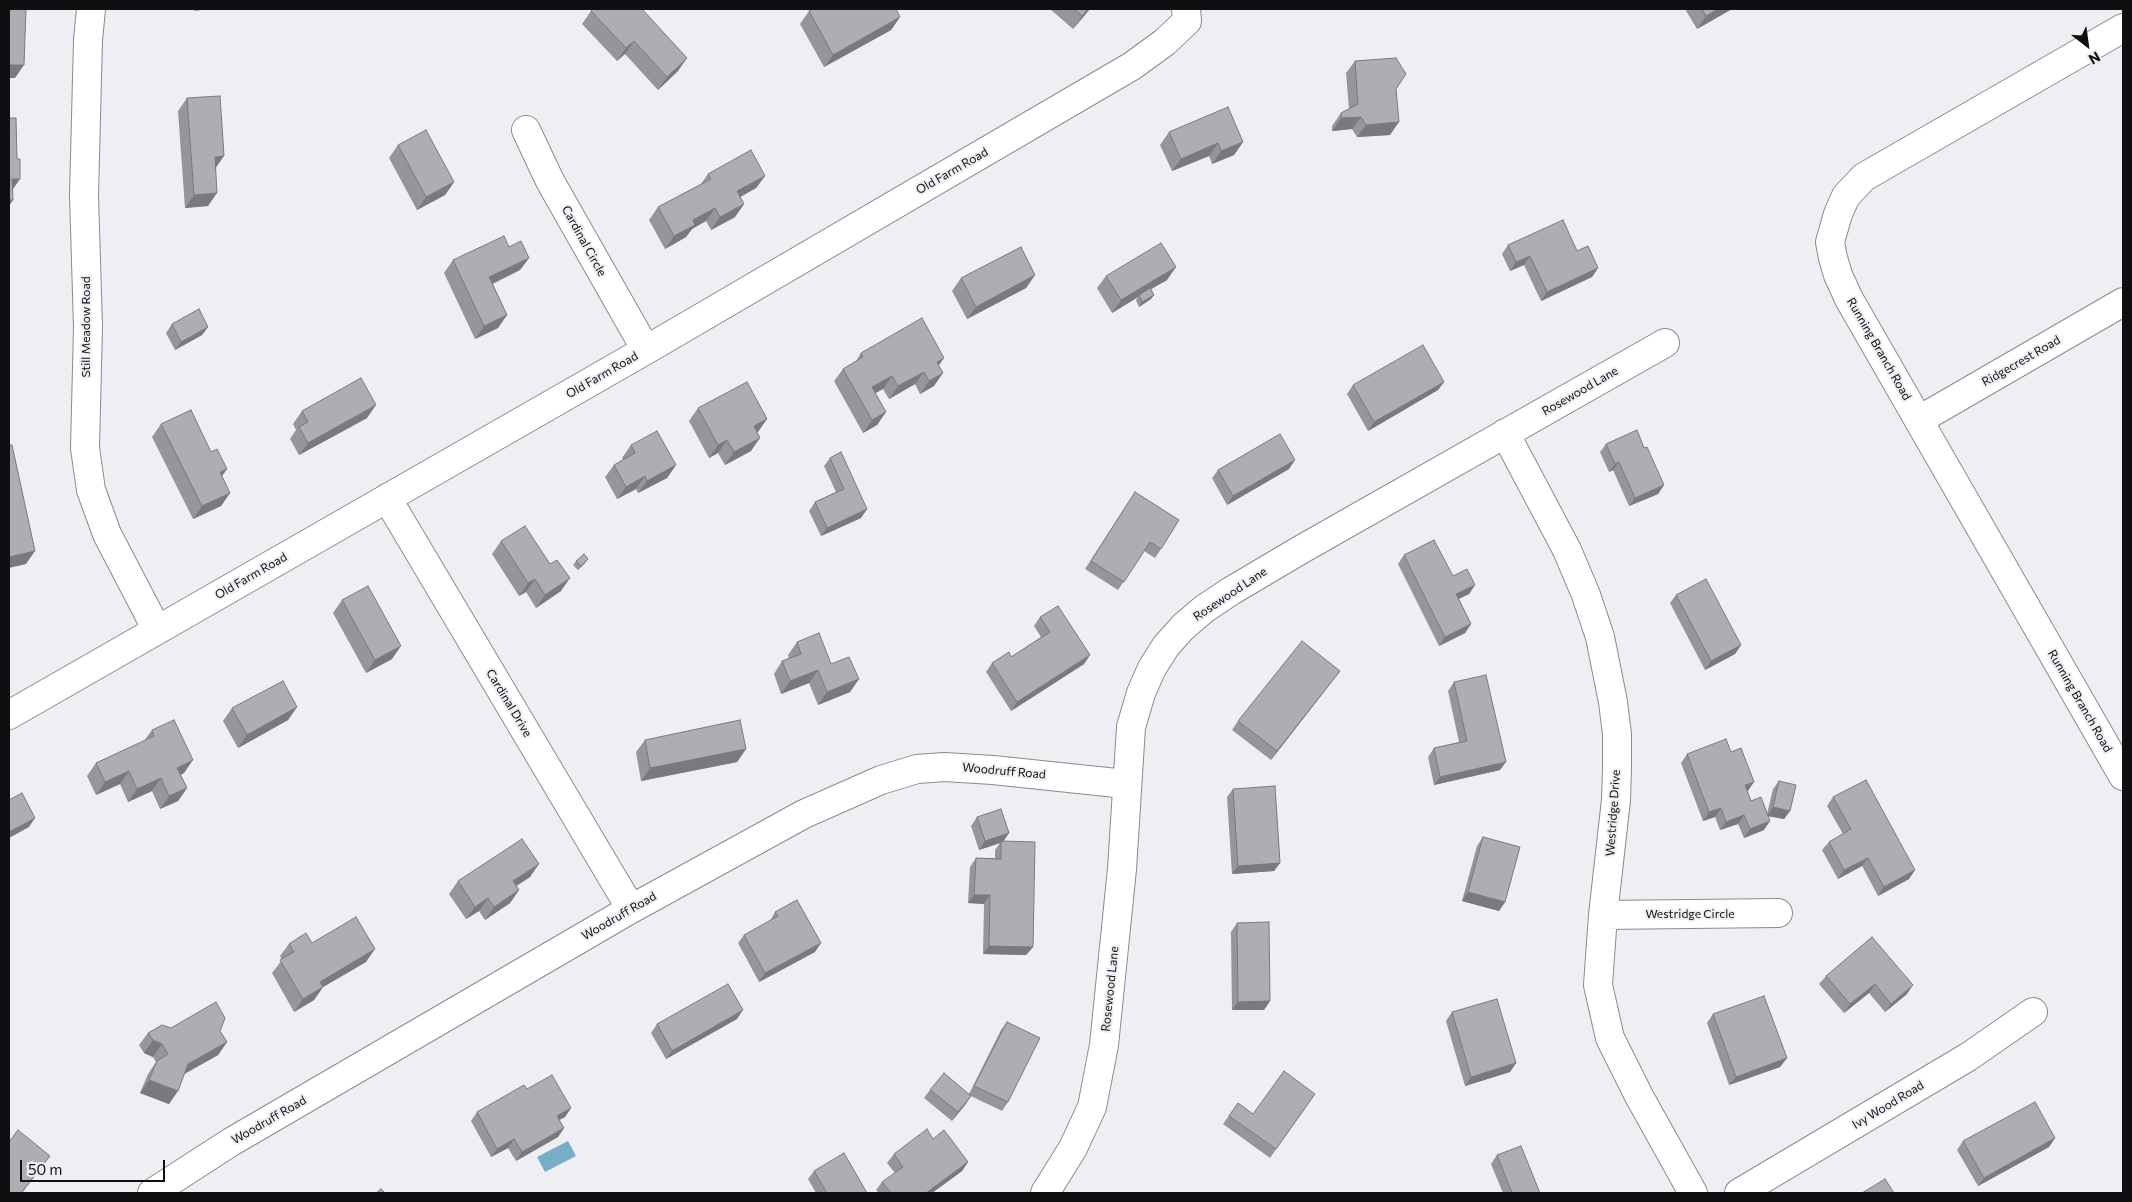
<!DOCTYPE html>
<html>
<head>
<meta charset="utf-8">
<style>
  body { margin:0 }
  #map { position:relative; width:2132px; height:1202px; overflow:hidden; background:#edeff3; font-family:Commissioner,sans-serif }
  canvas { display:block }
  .frame { position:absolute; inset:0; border:10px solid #0f0f11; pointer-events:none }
  .north { position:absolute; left:2062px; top:20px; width:50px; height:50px; -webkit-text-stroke:4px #edeff3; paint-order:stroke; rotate:150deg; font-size:14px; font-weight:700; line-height:20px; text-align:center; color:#0f0f11 }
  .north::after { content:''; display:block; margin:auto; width:18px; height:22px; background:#0f0f11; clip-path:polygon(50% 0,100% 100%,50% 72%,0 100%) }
  .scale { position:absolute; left:20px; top:1160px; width:145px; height:22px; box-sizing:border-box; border:2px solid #0f0f11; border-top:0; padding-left:6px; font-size:15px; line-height:18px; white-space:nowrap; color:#0f0f11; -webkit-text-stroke:4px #edeff3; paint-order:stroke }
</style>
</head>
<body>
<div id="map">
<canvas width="2132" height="1202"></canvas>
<div class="frame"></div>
<div class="north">N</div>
<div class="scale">50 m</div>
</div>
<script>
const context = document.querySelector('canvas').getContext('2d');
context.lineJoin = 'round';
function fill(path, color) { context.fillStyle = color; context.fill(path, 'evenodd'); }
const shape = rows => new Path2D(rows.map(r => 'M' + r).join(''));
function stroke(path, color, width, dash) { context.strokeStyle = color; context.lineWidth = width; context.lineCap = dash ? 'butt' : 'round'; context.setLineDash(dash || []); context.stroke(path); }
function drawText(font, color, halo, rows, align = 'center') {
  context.font = font + ' Commissioner,sans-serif'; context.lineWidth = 4; context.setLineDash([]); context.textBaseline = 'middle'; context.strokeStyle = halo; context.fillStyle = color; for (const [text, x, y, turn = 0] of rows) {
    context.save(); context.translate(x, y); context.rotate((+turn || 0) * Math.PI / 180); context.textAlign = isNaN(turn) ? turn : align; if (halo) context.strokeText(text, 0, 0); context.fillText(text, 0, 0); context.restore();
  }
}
fill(shape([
  [568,1141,576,1156,545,1172,537,1157]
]), '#78adc6');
const minor = shape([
  [91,9,88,40,84,195,88,327,85,448,91,490,107,534,157,630],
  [2123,28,1864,177,1846,196,1838,214,1830,242,1833,258,1838,275,1849,299,2123,776],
  [526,130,550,181,646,350],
  [1919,420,2123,302],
  [1505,433,1567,550,1586,595,1600,637,1613,702,1617,734,1617,769,1616,800,1603,915,1598,985,1610,1038,1639,1096,1693,1193],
  [387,498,631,909],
  [9,715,646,350,1132,66,1165,42,1187,21,1186,9],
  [1603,915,1778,913],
  [152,1193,231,1142,631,909,804,814,881,780,917,769,944,767,993,770,1126,784],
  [1045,1193,1073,1148,1092,1107,1104,1045,1122,869,1131,727,1141,693,1152,668,1166,646,1183,627,1204,609,1231,591,1302,549,1665,343],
  [1739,1193,1968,1057,2033,1012]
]);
stroke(minor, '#898b8f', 30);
stroke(minor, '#fff', 28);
fill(shape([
  [1050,9,1090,9,1073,29],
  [1685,9,1732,9,1697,29],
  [591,11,678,71,658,90,625,54,617,61,582,24],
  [809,11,900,17,891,30,824,67,800,24],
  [1355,61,1396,89,1390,135,1357,137,1352,129,1332,131,1332,126,1341,113,1349,109,1346,73],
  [187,98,216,168,208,206,185,208,178,111],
  [1169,132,1243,142,1234,155,1212,164,1209,156,1172,171,1160,145],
  [398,145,454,182,445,195,417,210,389,158],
  [708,174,765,176,756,188,740,197,744,204,735,217,711,230,706,221,692,229,686,237,665,249,649,220,658,207,701,184],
  [1508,245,1577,251,1598,268,1592,277,1541,301,1524,265,1510,271,1502,254],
  [509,247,529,258,520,270,493,284,507,315,498,328,475,339,444,273,453,260],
  [1035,275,1026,288,967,319,952,291,961,278],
  [1106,276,1167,280,1151,289,1154,295,1151,299,1139,307,1136,300,1138,297,1112,313,1097,288],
  [172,324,208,327,202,335,175,350,166,333],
  [861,353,939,366,934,386,920,394,915,384,889,399,883,389,875,393,886,412,877,425,863,433,834,381,843,369,856,361],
  [1444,382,1438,390,1368,431,1347,394,1353,385],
  [698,408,767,419,757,432,751,451,725,465,718,453,709,458,689,421],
  [302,411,367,418,299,455,290,439,296,430,293,424],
  [161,424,222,476,230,493,221,506,193,519,152,437],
  [1606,444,1644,448,1664,485,1658,494,1629,506,1613,470,1609,472,1600,452],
  [631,445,676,465,667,478,638,493,636,489,617,499,605,477,614,465,623,460,622,458],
  [830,458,867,509,861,518,821,536,809,511,815,502,836,492,824,466],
  [1289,469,1227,505,1212,478,1218,470],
  [1135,492,1161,549,1155,558,1144,551,1118,590,1085,569],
  [501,541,561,591,536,608,526,592,519,596,492,554],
  [1404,555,1453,576,1475,585,1469,594,1459,599,1471,624,1465,633,1439,646,1398,564],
  [576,561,585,563,578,570,573,565],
  [1676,595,1741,645,1735,654,1705,670,1670,603],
  [342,600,392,659,366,673,333,613],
  [1040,617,1090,655,1084,664,1011,711,986,672,992,663,1011,657,1041,637,1034,626],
  [797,642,831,664,859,679,850,692,818,705,809,683,781,694,774,674,782,661,789,659,788,655],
  [1340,671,1271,760,1232,730,1238,721],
  [1454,682,1500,770,1434,785,1428,757,1434,748,1459,742,1448,691],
  [297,707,288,720,238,748,223,721,232,708],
  [152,730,184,773,181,775,187,788,178,801,160,809,152,791,128,802,120,784,96,795,87,776,96,763,144,741],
  [645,740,746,749,737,762,641,781,636,752],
  [1687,754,1748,791,1747,791,1751,801,1767,814,1773,789,1779,781,1790,811,1784,819,1768,816,1764,830,1744,838,1738,824,1720,830,1715,817,1703,821,1681,763],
  [1233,789,1280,863,1274,871,1232,874,1227,797],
  [1833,797,1915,870,1909,879,1878,896,1862,866,1838,879,1822,850,1829,842,1843,834,1827,806],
  [977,817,1009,833,1003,841,1033,947,1026,955,983,954,984,904,968,903,970,867,976,858,995,858,995,850,1000,843,979,850,971,826],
  [1483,837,1505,902,1499,911,1462,901,1477,846],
  [530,877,516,886,519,890,510,903,485,920,479,911,466,919,449,894,458,881],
  [775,912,815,952,759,982,738,943,744,935,770,921],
  [1237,923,1270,1001,1264,1010,1232,1010,1231,932],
  [1872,937,1907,994,1885,1012,1869,993,1844,1013,1819,984,1826,976],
  [312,943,366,962,323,987,314,1000,294,1012,272,973,282,960,280,956,289,944],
  [1452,1012,1516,1063,1510,1072,1465,1086,1446,1021],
  [1713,1014,1787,1058,1780,1067,1729,1085,1707,1023],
  [737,1019,666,1059,651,1033,657,1024],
  [1007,1022,1008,1102,1002,1111,971,1096,965,1105,952,1121,924,1098,930,1090,969,1094,1001,1030],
  [171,1028,220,1031,227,1042,218,1055,184,1074,169,1104,140,1093,148,1074,156,1062,153,1057,144,1053,139,1045,148,1033],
  [527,1089,571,1108,565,1117,559,1120,564,1128,558,1137,516,1161,508,1148,491,1157,471,1121,477,1112],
  [1315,1094,1270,1158,1223,1124,1238,1103,1253,1114],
  [2055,1138,2049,1147,1978,1186,1957,1150,1963,1141],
  [933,1139,968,1162,962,1171,932,1193,879,1193,876,1190,882,1182,895,1173,887,1163,894,1154],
  [1497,1155,1540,1193,1503,1193,1491,1164],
  [814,1171,867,1193,816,1193,808,1179]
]), '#959699');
fill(shape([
  [196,9,208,9,194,11],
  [1088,9,1090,9,1073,29,1082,16],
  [1718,9,1732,9,1697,29,1706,16],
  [900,17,891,30,824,67,833,55],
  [634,41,625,54,617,61,626,48],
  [687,58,678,71,658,90,667,77],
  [9,65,24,65,15,78,9,78],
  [1361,117,1352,129,1332,131,1341,118],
  [1399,122,1390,135,1357,137,1366,125],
  [1243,142,1234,155,1212,164,1221,151],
  [1218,143,1209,156,1172,171,1181,159],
  [224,156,215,169,215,157],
  [765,176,756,188,728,204,737,191],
  [12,179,20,179,11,192],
  [454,182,445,195,417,210,426,197],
  [217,193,208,206,185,208,194,195],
  [9,200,13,200,9,206],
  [744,204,735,217,711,230,720,217],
  [715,208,706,221,692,229,686,237,665,249,674,236,693,220],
  [1530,256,1524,265,1510,271,1516,262],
  [529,258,520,270,480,289,489,277],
  [1176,267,1167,280,1139,296,1139,295,1138,297,1112,313,1121,300],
  [1598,268,1592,277,1541,301,1547,292],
  [1035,275,1026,288,967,319,976,307],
  [1154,295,1151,299,1139,307,1142,302],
  [507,315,498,328,475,339,484,326],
  [208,327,202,335,175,350,181,342],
  [944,358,935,371,937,362],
  [924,372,915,384,889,399,898,386],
  [943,373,934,386,920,394,929,381],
  [892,376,883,389,863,400,872,387],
  [1444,382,1438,390,1368,431,1374,422],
  [376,405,367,418,299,455,308,443],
  [886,412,877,425,863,433,872,420],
  [767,419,758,432,745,439,754,426],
  [760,438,751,451,725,465,734,452],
  [727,440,718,453,709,458,718,445],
  [1295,460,1289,469,1227,505,1233,496],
  [1619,462,1613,470,1609,472,1615,464],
  [676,465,667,478,638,493,647,481],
  [227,469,218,482,220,472],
  [645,476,636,489,617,499,626,487],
  [1664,485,1658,494,1629,506,1635,498],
  [230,493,221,506,193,519,202,506],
  [867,509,861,518,821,536,827,528],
  [35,551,26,564,9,568,9,557],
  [588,559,585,563,578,570,581,566],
  [570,578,561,591,536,608,545,595],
  [535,579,526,592,519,596,528,583],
  [1475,585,1469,594,1450,603,1456,594],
  [1471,624,1465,633,1439,646,1445,637],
  [1741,645,1735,654,1705,670,1711,661],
  [401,646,392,659,366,673,375,660],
  [1090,655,1084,664,1011,711,1017,702],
  [818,670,809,683,781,694,790,681],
  [1340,671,1334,679,1271,760,1277,751],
  [859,679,850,692,818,705,827,692],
  [297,707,288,720,238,748,247,735],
  [746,749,737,762,641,781,650,768],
  [193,760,184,773,168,780,177,768],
  [1506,762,1500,770,1434,785,1440,777],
  [129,771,120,784,96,795,105,782],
  [161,778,152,791,128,802,137,789],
  [1754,782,1748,791,1739,794,1745,785],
  [187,788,178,801,160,809,169,796],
  [1773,807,1790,811,1784,819,1767,816],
  [1721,808,1715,817,1703,821,1709,812],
  [1744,815,1738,824,1720,830,1726,822],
  [35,818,29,827,9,838,9,832],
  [1770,821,1764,830,1744,838,1750,829],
  [1009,833,1003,842,1001,841,1000,843,979,850,985,841],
  [1868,858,1862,866,1838,879,1844,870],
  [1280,863,1274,871,1232,874,1238,866],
  [539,864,530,877,504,894,513,881],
  [1915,870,1909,879,1878,896,1884,887],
  [519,890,510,903,485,920,494,907],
  [1468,892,1505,902,1499,911,1462,901],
  [974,895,990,895,984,904,968,903],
  [488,898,479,911,466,919,475,907],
  [821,943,815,952,759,982,765,973],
  [989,946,1033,947,1026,955,983,954],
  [375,949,366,962,323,987,314,1000,294,1012,303,999,320,982],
  [1875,984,1869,993,1844,1013,1850,1004],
  [1913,985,1907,994,1885,1012,1891,1004],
  [1270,1001,1264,1010,1232,1010,1238,1002],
  [743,1010,737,1019,666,1059,672,1051],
  [153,1040,162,1044,153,1057,144,1053],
  [227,1042,218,1055,179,1077,188,1064],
  [1787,1058,1780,1067,1729,1085,1736,1077],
  [1516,1063,1510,1072,1465,1086,1471,1077],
  [149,1080,178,1091,169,1104,140,1093],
  [971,1096,965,1105,952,1121,958,1112],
  [571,1108,565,1117,551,1124,557,1116],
  [564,1128,558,1137,516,1161,522,1152],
  [2055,1138,2049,1147,1978,1186,1984,1178],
  [514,1139,508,1148,491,1157,497,1149],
  [50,1156,22,1193,21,1193],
  [968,1162,962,1171,932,1193,926,1193]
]), '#797a7d');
const building = shape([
  [9,9,26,9,24,65,9,65,9,9],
  [593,9,642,9,687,58,667,77,634,41,626,48,591,11,593,9],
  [812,9,896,9,900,17,833,55,809,11,812,9],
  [1074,9,1088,9,1082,16,1074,9],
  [1702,9,1718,9,1706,16,1702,9],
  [1396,58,1406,74,1396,89,1399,122,1366,125,1361,117,1341,118,1341,113,1358,104,1355,61,1396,58],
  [220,96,224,156,215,157,217,193,194,195,187,98,220,96],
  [1228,107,1243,142,1221,151,1218,143,1181,159,1169,132,1228,107],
  [9,118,16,118,17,159,20,159,20,179,12,179,13,200,9,200,9,118],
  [426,130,454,182,426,197,398,145,426,130],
  [751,150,765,176,737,191,744,204,720,217,715,208,693,220,695,225,674,236,658,207,711,179,708,174,751,150],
  [1563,220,1577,251,1588,246,1598,268,1547,292,1530,256,1516,262,1508,245,1563,220],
  [504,236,509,247,521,241,529,258,489,277,507,315,484,326,453,260,504,236],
  [1161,243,1176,267,1121,300,1106,276,1161,243],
  [1021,247,1035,275,976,307,961,278,1021,247],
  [1150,288,1154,295,1142,302,1139,295,1150,288],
  [199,309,208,327,181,342,172,324,199,309],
  [922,318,944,358,937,362,943,373,929,381,924,372,898,386,892,376,872,387,886,412,872,420,843,369,863,357,861,353,922,318],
  [1423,345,1444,382,1374,422,1353,385,1423,345],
  [361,378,376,405,308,443,299,427,308,422,302,411,361,378],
  [747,382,767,419,754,426,760,438,734,452,727,440,718,445,698,408,747,382],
  [191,410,211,452,217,449,227,469,220,472,230,493,202,506,161,424,191,410],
  [1637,430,1644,448,1647,447,1664,485,1635,498,1619,462,1615,464,1606,444,1637,430],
  [657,431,676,465,647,481,645,476,626,487,614,465,635,453,631,445,657,431],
  [1280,434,1295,460,1233,496,1218,470,1280,434],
  [9,445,12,445,35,551,9,557,9,445],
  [841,452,867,509,827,528,815,502,844,489,830,458,841,452],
  [1135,492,1179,520,1161,549,1150,542,1124,582,1091,561,1135,492],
  [525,526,550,564,557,560,570,578,545,595,535,579,528,583,501,541,525,526],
  [1434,540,1453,576,1467,569,1475,585,1456,594,1471,624,1445,637,1404,555,1434,540],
  [584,554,588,559,581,566,576,561,584,554],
  [1706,579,1741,645,1711,661,1676,595,1706,579],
  [368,586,401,646,375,660,342,600,368,586],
  [1058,606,1090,655,1017,702,992,663,1009,652,1011,657,1050,632,1040,617,1058,606],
  [819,633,831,664,849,657,859,679,827,692,818,670,790,681,782,661,801,654,797,642,819,633],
  [1302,641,1340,671,1277,751,1238,721,1302,641],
  [1486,675,1506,762,1440,777,1434,748,1467,741,1454,682,1486,675],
  [283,681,297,707,247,735,232,708,283,681],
  [174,720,193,760,177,768,187,788,169,796,161,778,137,789,129,771,105,782,96,763,154,736,152,730,174,720],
  [740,720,746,749,650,768,645,740,740,720],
  [1726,739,1731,752,1741,748,1754,782,1745,785,1751,801,1761,797,1770,821,1750,829,1744,815,1726,822,1721,808,1709,812,1687,754,1726,739],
  [1866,780,1915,870,1884,887,1868,858,1844,870,1829,842,1851,829,1833,797,1866,780],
  [1779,781,1796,785,1790,811,1773,807,1779,781],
  [1275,786,1280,863,1238,866,1233,789,1275,786],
  [22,793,35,818,9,832,9,800,22,793],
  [1001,809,1009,833,985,841,977,817,1001,809],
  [1483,837,1520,847,1505,902,1468,892,1483,837],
  [522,839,539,864,513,881,519,890,494,907,488,898,475,907,458,881,522,839],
  [1001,841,1035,842,1033,947,989,946,990,895,974,895,976,858,1001,859,1001,841],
  [797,900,821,943,765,973,744,935,778,916,775,912,797,900],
  [356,917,375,949,320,982,323,987,303,999,280,960,294,952,289,944,306,933,312,943,356,917],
  [1269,922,1270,1001,1238,1002,1237,923,1269,922],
  [1872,937,1913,985,1891,1004,1875,984,1850,1004,1826,976,1872,937],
  [728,984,743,1010,672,1051,657,1024,728,984],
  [1764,996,1787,1058,1736,1077,1713,1014,1764,996],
  [1497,999,1516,1063,1471,1077,1452,1012,1497,999],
  [216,1002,225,1018,220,1031,227,1042,188,1064,178,1091,149,1080,157,1061,168,1054,162,1044,153,1040,148,1033,162,1025,171,1028,216,1002],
  [1007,1022,1040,1038,1008,1102,974,1086,1007,1022],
  [1284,1071,1315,1094,1276,1149,1229,1116,1238,1103,1253,1114,1284,1071],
  [944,1073,971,1096,958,1112,930,1090,944,1073],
  [552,1075,571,1108,557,1116,564,1128,522,1152,514,1139,497,1149,477,1112,524,1085,527,1089,552,1075],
  [2035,1102,2055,1138,1984,1178,1963,1141,2035,1102],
  [927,1129,933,1139,944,1130,968,1162,926,1193,891,1193,882,1182,903,1167,894,1154,927,1129],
  [18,1130,50,1156,21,1193,9,1193,9,1142,18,1130],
  [1521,1146,1540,1193,1512,1193,1497,1155,1521,1146],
  [844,1153,867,1193,827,1193,814,1171,844,1153],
  [1885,1179,1894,1193,1862,1193,1885,1179],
  [381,1189,385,1193,376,1193,381,1189]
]);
fill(building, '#adaeb2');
stroke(building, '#797a7d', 1);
drawText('12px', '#0f0f11', '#edeff3', [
  ["Old Farm Road",952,171,-30],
  ["Cardinal Circle",584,241,61],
  ["Still Meadow Road",86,327,-90],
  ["Running Branch Road",1879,349,60],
  ["Ridgecrest Road",2021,361,-30],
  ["Old Farm Road",602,375,-30],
  ["Rosewood Lane",1580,391,-30],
  ["Old Farm Road",251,576,-30],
  ["Rosewood Lane",1230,594,-34],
  ["Running Branch Road",2080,701,60],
  ["Cardinal Drive",509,703,59],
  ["Woodruff Road",1004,771,5],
  ["Westridge Drive",1613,813,-86],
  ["Westridge Circle",1690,914],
  ["Woodruff Road",619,916,-30],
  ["Rosewood Lane",1110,989,-84],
  ["Ivy Wood Road",1888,1105,-31],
  ["Woodruff Road",269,1120,-30]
]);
</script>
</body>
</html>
